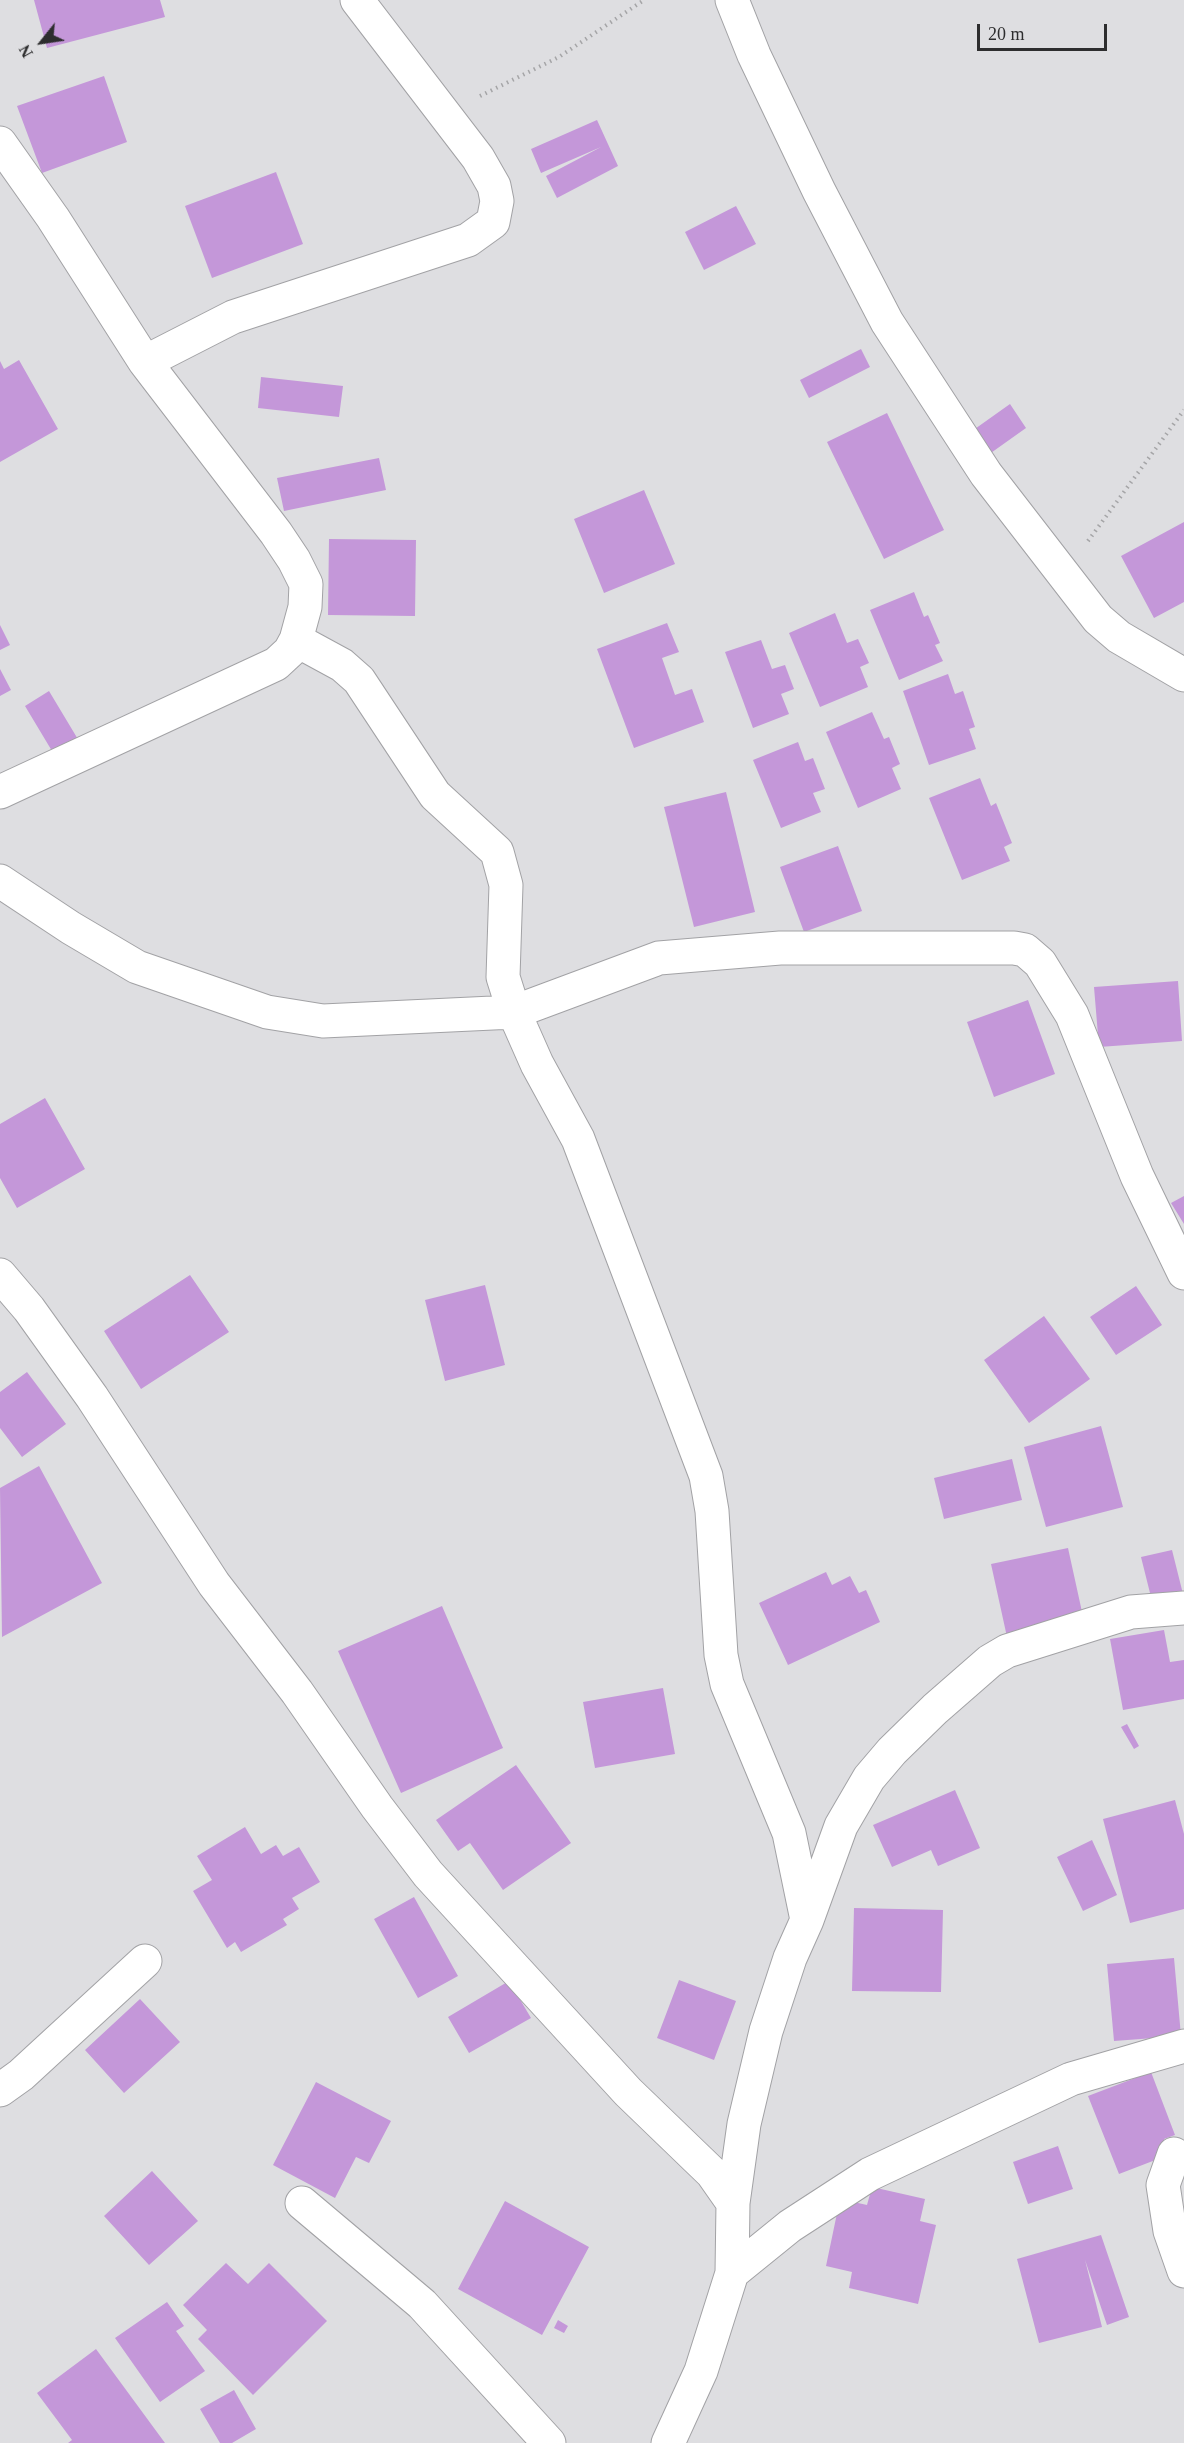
<!DOCTYPE html>
<html>
<head>
<meta charset="utf-8">
<style>
  body { margin:0 }
  #map { position:relative; width:1184px; height:2443px; overflow:hidden; background:#dedee1; font-family:"Times New Roman",serif }
  canvas { display:block }
  .north { position:absolute; left:12px; top:12px; width:60px; height:60px; -webkit-text-stroke:4px #dedee1; paint-order:stroke; rotate:240deg; font-size:16px; font-weight:700; line-height:24px; text-align:center; color:#2d2d2e }
  .north::after { content:''; display:block; margin:auto; width:21px; height:27px; background:#2d2d2e; clip-path:polygon(50% 0,100% 100%,50% 72%,0 100%) }
  .scale { position:absolute; left:977px; top:24px; width:130px; height:27px; box-sizing:border-box; border:3px solid #2d2d2e; border-top:0; padding-left:8px; font-size:18px; line-height:21px; white-space:nowrap; color:#2d2d2e; -webkit-text-stroke:4px #dedee1; paint-order:stroke }
</style>
</head>
<body>
<div id="map">
<canvas width="1184" height="2443"></canvas>
<div class="north">N</div>
<div class="scale">20 m</div>
</div>
<script>
const context = document.querySelector('canvas').getContext('2d');
context.lineJoin = 'round';
function fill(path, color) { context.fillStyle = color; context.fill(path, 'evenodd'); }
const shape = rows => new Path2D(rows.map(r => 'M' + r).join(''));
function stroke(path, color, width, dash) { context.strokeStyle = color; context.lineWidth = width; context.lineCap = dash ? 'butt' : 'round'; context.setLineDash(dash || []); context.stroke(path); }
fill(shape([
  [34,0,160,0,165,17,47,48],
  [104,76,127,142,42,173,17,106],
  [597,120,618,166,557,198,546,176,601,147,541,173,531,149],
  [276,172,303,244,212,278,185,206],
  [736,206,756,244,704,270,685,232],
  [861,349,870,367,809,398,800,380],
  [19,360,58,429,0,462,0,361,4,369],
  [261,377,343,386,339,417,258,408],
  [1010,404,1026,428,988,455,972,431],
  [887,413,944,530,884,559,827,442],
  [379,458,386,490,284,511,277,478],
  [644,490,675,564,604,593,574,519],
  [1184,522,1184,602,1154,618,1121,556],
  [329,539,416,540,415,616,328,615],
  [914,592,924,617,928,615,940,643,935,645,943,661,899,680,870,610],
  [835,613,847,643,858,639,869,663,860,667,868,687,820,707,789,633],
  [667,623,679,652,662,658,675,695,692,689,704,722,634,748,597,649],
  [0,625,10,645,0,650],
  [761,640,772,669,785,665,794,689,781,694,789,714,753,728,725,652],
  [0,669,11,690,0,696],
  [948,674,955,694,963,691,975,727,969,729,976,749,929,765,903,691],
  [49,691,79,741,55,756,25,706],
  [872,712,884,739,889,737,900,764,892,768,901,789,858,808,826,732],
  [798,742,805,761,813,758,825,789,813,793,821,812,781,828,753,760],
  [980,778,991,806,996,803,1012,843,1004,847,1010,861,962,880,929,798],
  [726,792,755,912,694,927,664,807],
  [838,846,862,911,804,932,780,867],
  [1178,981,1182,1041,1099,1047,1094,987],
  [1028,1000,1055,1074,994,1097,967,1022],
  [45,1098,85,1169,17,1208,0,1178,0,1124],
  [1184,1196,1184,1224,1171,1203],
  [190,1275,229,1332,141,1389,104,1331],
  [485,1285,505,1365,445,1381,425,1300],
  [1136,1286,1162,1325,1116,1355,1090,1317],
  [1044,1316,1090,1379,1029,1423,984,1360],
  [27,1372,66,1424,22,1457,0,1428,0,1392],
  [1101,1426,1123,1507,1046,1527,1024,1447],
  [1012,1459,1022,1500,944,1519,934,1478],
  [39,1466,102,1583,2,1637,0,1488],
  [1068,1548,1084,1621,1007,1637,991,1564],
  [1172,1550,1183,1594,1152,1601,1141,1557],
  [826,1572,832,1585,850,1576,859,1593,866,1590,880,1622,788,1665,759,1603],
  [442,1606,503,1748,401,1793,338,1651],
  [1164,1630,1170,1662,1184,1660,1184,1699,1123,1710,1110,1639],
  [663,1688,675,1754,595,1768,583,1702],
  [1127,1724,1139,1746,1134,1749,1121,1727],
  [516,1765,571,1843,503,1890,470,1843,458,1851,436,1820],
  [955,1790,980,1848,938,1866,931,1850,892,1867,873,1825],
  [1175,1800,1184,1834,1184,1909,1130,1923,1103,1819],
  [245,1827,261,1854,276,1845,283,1856,299,1847,320,1882,292,1898,299,1909,283,1919,287,1925,241,1952,235,1942,227,1948,193,1891,212,1880,197,1856],
  [1092,1840,1117,1895,1083,1911,1057,1857],
  [414,1897,458,1976,418,1998,374,1919],
  [854,1908,943,1910,941,1992,852,1991],
  [1174,1958,1181,2036,1114,2041,1107,1964],
  [679,1980,736,2001,714,2060,657,2038],
  [509,1981,531,2018,469,2053,448,2017],
  [140,1999,180,2042,124,2093,85,2050],
  [1151,2072,1175,2135,1164,2139,1171,2154,1119,2174,1088,2096],
  [316,2082,391,2121,369,2163,356,2157,335,2198,273,2165],
  [1058,2146,1073,2189,1028,2204,1013,2162],
  [152,2171,198,2221,149,2265,104,2216],
  [872,2187,925,2199,920,2221,936,2225,918,2304,849,2288,852,2272,826,2266,840,2199,867,2205],
  [505,2201,589,2247,542,2335,458,2289],
  [1101,2235,1129,2317,1107,2325,1085,2260,1102,2327,1039,2343,1017,2259],
  [226,2263,248,2284,269,2263,327,2321,253,2395,198,2339,207,2330,183,2305],
  [167,2302,184,2326,176,2331,205,2371,160,2402,115,2338],
  [558,2320,568,2326,564,2333,554,2328],
  [96,2349,165,2443,68,2443,72,2440,37,2393],
  [234,2390,256,2429,232,2443,220,2443,200,2409]
]), '#c497d9');
const street = shape([
  [732,0,754,55,819,191,887,322,986,474,1098,619,1119,637,1184,675],
  [0,143,53,218,145,362,276,533,294,560,306,584,305,607,296,640,290,651,276,664,0,792],
  [145,362,233,317,468,240,493,222,497,201,494,186,478,158,357,0],
  [296,640,342,665,359,680,435,795,497,852,506,885,503,977,514,1012,537,1064,578,1139,706,1476,712,1511,721,1655,727,1684,789,1833,807,1920],
  [0,881,71,928,137,967,267,1012,323,1021,514,1012,659,958,780,948,1014,948,1025,950,1040,963,1072,1015,1137,1176,1184,1273],
  [0,1275,29,1309,92,1397,214,1584,297,1692,377,1807,428,1874,628,2092,712,2173,733,2203,732,2273,701,2371,668,2443],
  [0,2090,21,2075,145,1961],
  [1174,2154,1163,2185,1170,2231,1184,2271],
  [302,2203,422,2304,549,2443],
  [733,2203,744,2124,766,2031,790,1958,807,1920,841,1826,869,1778,892,1751,935,1709,990,1661,1007,1651,1131,1612,1184,1608],
  [732,2273,790,2226,870,2174,1071,2079,1184,2046]
]);
stroke(street, '#a2a2a5', 35);
stroke(shape([
  [480,96,559,57,644,0],
  [1088,541,1184,410]
]), '#a5a5a7', 4, [1.5, 4.5]);
stroke(street, '#fff', 33);
</script>
</body>
</html>
